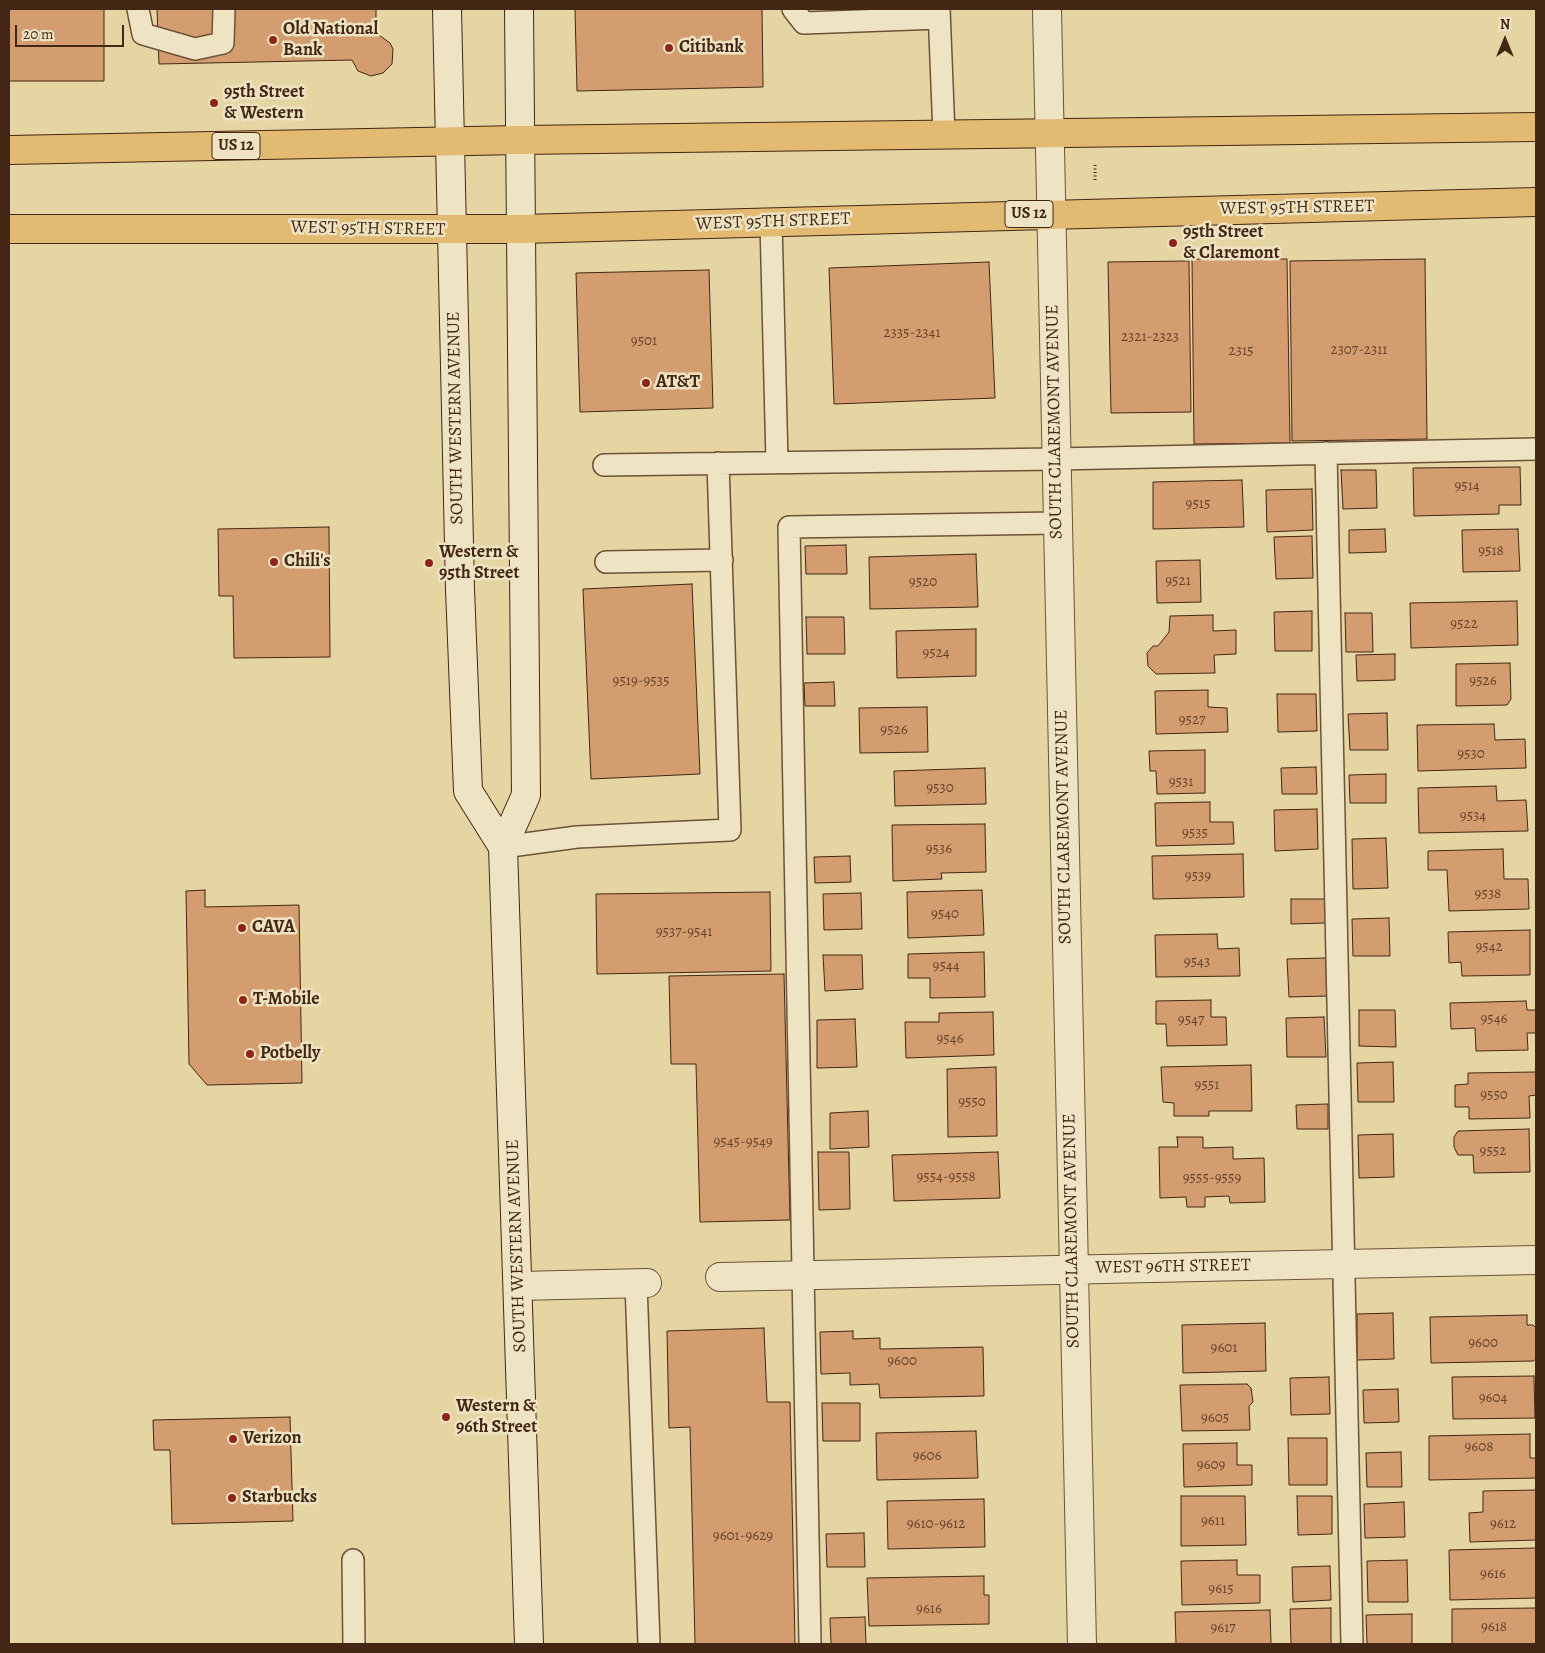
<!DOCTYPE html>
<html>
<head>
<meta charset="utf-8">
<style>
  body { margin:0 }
  #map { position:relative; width:1545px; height:1653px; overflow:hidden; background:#e5d5a3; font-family:Alegreya,serif }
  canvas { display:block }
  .frame { position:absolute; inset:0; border:10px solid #432613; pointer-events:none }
  .north { position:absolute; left:1480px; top:15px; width:50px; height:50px; -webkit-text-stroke:4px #eee4c3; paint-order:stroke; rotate:0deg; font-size:14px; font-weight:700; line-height:20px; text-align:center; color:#432613 }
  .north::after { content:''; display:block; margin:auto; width:18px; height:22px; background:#432613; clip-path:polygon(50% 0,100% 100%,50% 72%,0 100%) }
  .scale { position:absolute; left:15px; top:25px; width:109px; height:22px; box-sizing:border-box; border:2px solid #432613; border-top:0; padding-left:6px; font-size:15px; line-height:18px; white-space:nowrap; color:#432613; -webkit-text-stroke:4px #eee4c3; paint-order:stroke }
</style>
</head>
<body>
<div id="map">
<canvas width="1545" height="1653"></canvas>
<div class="frame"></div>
<div class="north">N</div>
<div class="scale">20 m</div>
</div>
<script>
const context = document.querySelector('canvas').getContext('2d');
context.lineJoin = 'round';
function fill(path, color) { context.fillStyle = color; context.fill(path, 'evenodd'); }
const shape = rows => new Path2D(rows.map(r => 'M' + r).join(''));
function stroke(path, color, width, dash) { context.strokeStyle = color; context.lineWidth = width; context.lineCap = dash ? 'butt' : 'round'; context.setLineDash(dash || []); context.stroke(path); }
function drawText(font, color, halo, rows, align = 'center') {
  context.font = font + ' Alegreya,serif'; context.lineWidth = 5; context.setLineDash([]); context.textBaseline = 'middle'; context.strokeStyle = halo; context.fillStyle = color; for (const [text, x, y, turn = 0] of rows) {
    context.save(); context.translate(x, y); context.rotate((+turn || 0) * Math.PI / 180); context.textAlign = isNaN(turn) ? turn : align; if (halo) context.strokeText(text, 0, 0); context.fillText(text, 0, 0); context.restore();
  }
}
const building = shape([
  [9,9,104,9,104,81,9,81,9,9],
  [157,9,376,9,376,33,390,43,393,49,392,64,383,73,371,76,358,71,352,60,159,64,157,9],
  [575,9,762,9,763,87,577,91,575,9],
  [1192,259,1287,259,1290,443,1194,444,1192,259],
  [1425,259,1427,439,1292,441,1290,261,1425,259],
  [1189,261,1191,412,1111,413,1108,262,1189,261],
  [989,262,995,398,834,404,829,268,989,262],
  [709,270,713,408,580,412,576,273,709,270],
  [1520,467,1521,505,1499,505,1499,514,1414,516,1413,468,1520,467],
  [1341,470,1376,470,1377,508,1343,509,1341,470],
  [1242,480,1244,527,1153,529,1153,482,1242,480],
  [1312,489,1313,530,1267,532,1266,490,1312,489],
  [329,527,330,657,234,658,233,596,219,596,218,529,329,527],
  [1385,529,1386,552,1349,553,1349,530,1385,529],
  [1518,529,1520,571,1463,572,1462,530,1518,529],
  [1312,536,1313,578,1276,579,1274,537,1312,536],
  [846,545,847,574,806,574,805,546,846,545],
  [976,554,978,607,870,609,869,557,976,554],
  [1200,560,1201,602,1157,603,1156,561,1200,560],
  [692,584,700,774,591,779,583,589,692,584],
  [1517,601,1518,645,1411,648,1410,603,1517,601],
  [1312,611,1312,651,1275,651,1274,612,1312,611],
  [1345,613,1372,613,1373,652,1346,652,1345,613],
  [1213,615,1213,631,1236,630,1236,654,1214,655,1215,673,1156,674,1148,666,1147,653,1153,646,1158,646,1169,632,1170,616,1213,615],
  [806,617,844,617,845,654,807,654,806,617],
  [976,629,976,676,897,678,896,631,976,629],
  [1395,654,1395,680,1357,681,1356,655,1395,654],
  [1510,663,1511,699,1507,705,1456,706,1456,664,1510,663],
  [834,682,835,706,805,706,804,683,834,682],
  [1208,690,1208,707,1227,708,1228,732,1156,734,1155,691,1208,690],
  [1277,694,1316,694,1317,731,1278,732,1277,694],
  [927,707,928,752,860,753,859,708,927,707],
  [1387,713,1388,750,1350,750,1348,714,1387,713],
  [1494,724,1495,740,1525,739,1526,768,1418,771,1417,725,1494,724],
  [1205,750,1205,793,1157,794,1156,771,1150,771,1149,751,1205,750],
  [1316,767,1317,794,1282,794,1281,768,1316,767],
  [985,768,986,804,895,806,894,771,985,768],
  [1386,774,1386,803,1350,803,1349,775,1386,774],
  [1496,786,1497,801,1526,800,1528,831,1419,833,1418,788,1496,786],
  [1210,802,1210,822,1233,822,1234,844,1156,846,1155,803,1210,802],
  [1317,809,1318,849,1275,851,1274,810,1317,809],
  [985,824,986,872,941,873,942,879,893,881,892,825,985,824],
  [1386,838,1388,888,1353,889,1352,839,1386,838],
  [1503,849,1504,879,1528,879,1529,909,1449,911,1447,870,1428,870,1428,851,1503,849],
  [1243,854,1244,897,1153,899,1152,856,1243,854],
  [850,856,851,882,815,883,814,857,850,856],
  [205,890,205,907,299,905,302,1083,207,1085,189,1064,186,891,205,890],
  [982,890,984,935,908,938,907,892,982,890],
  [770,892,771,971,597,974,596,894,770,892],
  [861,893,862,929,824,930,823,894,861,893],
  [1291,899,1325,899,1326,923,1291,924,1291,899],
  [1389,918,1390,956,1353,956,1352,919,1389,918],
  [1530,930,1530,975,1462,976,1461,962,1449,963,1448,932,1530,930],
  [1217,934,1218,949,1239,948,1240,976,1156,977,1155,935,1217,934],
  [984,952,985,997,930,998,930,978,908,978,908,954,984,952],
  [823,955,862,955,863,989,825,991,823,955],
  [1326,958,1327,996,1289,997,1287,959,1326,958],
  [784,974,790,1220,700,1222,696,1064,671,1064,669,976,784,974],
  [1211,1000,1211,1017,1226,1017,1227,1045,1167,1046,1166,1024,1156,1024,1156,1001,1211,1000],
  [1526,1001,1527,1010,1536,1010,1536,1033,1527,1033,1528,1050,1476,1051,1475,1028,1451,1029,1450,1003,1526,1001],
  [1359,1010,1395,1010,1396,1047,1359,1046,1359,1010],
  [993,1012,994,1055,906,1058,905,1022,939,1022,939,1013,993,1012],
  [1324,1017,1326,1057,1287,1057,1286,1018,1324,1017],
  [855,1019,857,1067,817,1068,817,1020,855,1019],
  [1393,1062,1394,1102,1358,1102,1357,1063,1393,1062],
  [1251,1065,1252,1111,1209,1111,1209,1116,1174,1116,1174,1103,1163,1102,1161,1067,1251,1065],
  [996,1067,997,1136,948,1137,947,1069,996,1067],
  [1536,1072,1536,1095,1529,1096,1530,1118,1469,1119,1469,1107,1455,1107,1455,1085,1468,1084,1468,1073,1536,1072],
  [1328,1104,1328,1129,1297,1129,1296,1105,1328,1104],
  [868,1111,869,1147,830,1149,830,1113,868,1111],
  [1529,1129,1530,1172,1474,1173,1473,1155,1458,1155,1454,1147,1454,1137,1458,1131,1529,1129],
  [1393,1134,1394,1177,1359,1178,1358,1135,1393,1134],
  [1177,1137,1203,1137,1203,1148,1233,1147,1233,1159,1264,1158,1265,1202,1230,1203,1229,1196,1205,1197,1205,1207,1187,1207,1186,1197,1160,1198,1159,1147,1178,1147,1177,1137],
  [818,1152,849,1152,850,1209,819,1210,818,1152],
  [998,1152,1000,1198,894,1201,892,1155,998,1152],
  [1393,1313,1394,1359,1357,1360,1357,1314,1393,1313],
  [1527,1315,1527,1325,1533,1325,1536,1328,1536,1359,1533,1361,1431,1363,1430,1317,1527,1315],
  [1265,1323,1266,1371,1183,1373,1182,1325,1265,1323],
  [764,1328,767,1402,790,1402,795,1644,695,1644,690,1427,669,1428,667,1331,764,1328],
  [853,1331,853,1339,880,1338,880,1349,983,1347,984,1396,880,1398,879,1384,850,1385,850,1373,821,1374,820,1332,853,1331],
  [1534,1376,1535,1418,1453,1419,1452,1377,1534,1376],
  [1329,1377,1330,1414,1291,1415,1290,1378,1329,1377],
  [1247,1384,1251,1388,1253,1402,1249,1406,1250,1430,1182,1431,1180,1385,1247,1384],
  [1398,1389,1399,1422,1364,1423,1363,1390,1398,1389],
  [822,1403,860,1403,860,1441,823,1441,822,1403],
  [290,1417,293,1521,172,1524,170,1450,154,1450,153,1420,290,1417],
  [976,1431,978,1478,877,1480,876,1433,976,1431],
  [1530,1434,1530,1458,1536,1458,1536,1478,1429,1480,1429,1436,1530,1434],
  [1288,1438,1327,1438,1327,1485,1289,1485,1288,1438],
  [1237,1443,1237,1465,1252,1465,1252,1485,1184,1487,1183,1444,1237,1443],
  [1401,1452,1402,1487,1367,1487,1366,1453,1401,1452],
  [1536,1490,1536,1540,1470,1542,1469,1513,1483,1512,1483,1491,1536,1490],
  [1181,1496,1245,1496,1246,1545,1181,1546,1181,1496],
  [1297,1496,1332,1496,1332,1534,1298,1535,1297,1496],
  [984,1499,985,1547,888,1549,887,1501,984,1499],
  [1404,1502,1405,1537,1365,1538,1364,1504,1404,1502],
  [864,1533,865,1567,827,1567,826,1534,864,1533],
  [1536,1548,1536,1598,1450,1600,1449,1550,1536,1548],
  [1237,1560,1237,1575,1260,1575,1260,1603,1182,1605,1181,1561,1237,1560],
  [1407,1560,1408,1602,1368,1602,1367,1561,1407,1560],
  [1330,1566,1331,1600,1293,1602,1292,1567,1330,1566],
  [984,1576,984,1595,989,1595,989,1624,869,1626,867,1578,984,1576],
  [1331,1608,1331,1644,1291,1644,1290,1609,1331,1608],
  [1536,1608,1536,1644,1452,1644,1452,1609,1536,1608],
  [1270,1610,1271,1644,1176,1644,1175,1612,1270,1610],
  [1412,1614,1412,1644,1367,1644,1366,1615,1412,1614],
  [865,1617,866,1644,831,1644,830,1618,865,1617]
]);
fill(building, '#d49d70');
stroke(building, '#432613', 1);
const service = shape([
  [138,9,143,34,195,49,223,43,224,9],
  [793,9,804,23,939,18],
  [939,9,944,135],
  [771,222,777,462],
  [1326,453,1352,1644],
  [604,465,1056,459,1536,449],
  [606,562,722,560],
  [503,847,577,837,730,830,718,463],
  [636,1283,649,1644],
  [353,1560,354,1644],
  [810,1644,789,527,1057,523]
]);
const minor = shape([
  [1047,9,1082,1644],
  [720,1277,1536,1260],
  [519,1286,647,1283]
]);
const secondary = shape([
  [447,9,460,589,468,791,503,847],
  [519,9,526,795,503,847,529,1644]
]);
const primary = shape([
  [9,150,520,140,1536,127],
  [9,229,522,229,1536,202]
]);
stroke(service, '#6c5237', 24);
stroke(minor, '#6c5237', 30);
stroke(secondary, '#432613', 30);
stroke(primary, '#432613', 30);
stroke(shape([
  [1095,165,1095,180]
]), '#432613', 3, [1, 2.5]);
stroke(service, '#eee4c3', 21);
stroke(minor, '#eee4c3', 28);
stroke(secondary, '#eee4c3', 28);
stroke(primary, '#e2ba72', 28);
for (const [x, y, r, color] of [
  [273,40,5,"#8f2418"],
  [669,48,5,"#8f2418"],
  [214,103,5,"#8f2418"],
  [1173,243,5,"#8f2418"],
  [646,383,5,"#8f2418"],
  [274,562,5,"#8f2418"],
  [429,563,5,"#8f2418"],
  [242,928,5,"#8f2418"],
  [243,1000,5,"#8f2418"],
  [250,1054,5,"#8f2418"],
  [446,1417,5,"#8f2418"],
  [233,1439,5,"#8f2418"],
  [232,1498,5,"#8f2418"]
]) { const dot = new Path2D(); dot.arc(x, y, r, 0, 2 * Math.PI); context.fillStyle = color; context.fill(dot); stroke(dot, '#eee4c3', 2); }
drawText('15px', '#67442a', null, [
  ["2335-2341",912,333],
  ["2321-2323",1150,337],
  ["9501",644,341],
  ["2307-2311",1359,350],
  ["2315",1241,351],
  ["9514",1467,486],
  ["9515",1198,504],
  ["9518",1491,551],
  ["9521",1178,581],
  ["9520",923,582],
  ["9522",1464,624],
  ["9524",936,653],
  ["9519-9535",641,681],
  ["9526",1483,681],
  ["9527",1192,720],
  ["9526",894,730],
  ["9530",1471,754],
  ["9531",1181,782],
  ["9530",940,788],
  ["9534",1473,816],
  ["9535",1195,833],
  ["9536",939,849],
  ["9539",1198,876],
  ["9538",1488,894],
  ["9540",945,914],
  ["9537-9541",684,932],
  ["9542",1489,947],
  ["9543",1197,962],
  ["9544",946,966],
  ["9546",1494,1019],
  ["9547",1191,1020],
  ["9546",950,1039],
  ["9551",1207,1085],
  ["9550",1494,1095],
  ["9550",972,1102],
  ["9545-9549",743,1142],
  ["9552",1493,1151],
  ["9554-9558",946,1177],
  ["9555-9559",1212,1178],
  ["9600",1483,1343],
  ["9601",1224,1348],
  ["9600",902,1361],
  ["9604",1493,1398],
  ["9605",1215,1418],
  ["9608",1479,1447],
  ["9606",927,1456],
  ["9609",1211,1465],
  ["9611",1213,1521],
  ["9610-9612",936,1524],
  ["9612",1503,1524],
  ["9601-9629",743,1536],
  ["9616",1493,1574],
  ["9615",1221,1589],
  ["9616",929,1609],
  ["9618",1494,1627],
  ["9617",1223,1628]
]);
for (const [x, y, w] of [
  [236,146,48],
  [1029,214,48]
]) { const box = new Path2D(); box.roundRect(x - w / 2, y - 13.5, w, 27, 4); context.fillStyle = '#eee4c3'; context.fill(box); stroke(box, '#432613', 1); }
drawText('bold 16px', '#432613', null, [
  ["US 12",236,146],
  ["US 12",1029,214]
]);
drawText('bold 18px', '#432613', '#eee4c3', [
  ["Old National",283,30],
  ["Bank",283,51],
  ["Citibank",679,48],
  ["95th Street",224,93],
  ["& Western",224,114],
  ["95th Street",1183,233],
  ["& Claremont",1183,254],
  ["AT&T",656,383],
  ["Western &",439,553],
  ["95th Street",439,574],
  ["Chili's",284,562],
  ["CAVA",252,928],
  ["T-Mobile",253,1000],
  ["Potbelly",260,1054],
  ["Western &",456,1407],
  ["96th Street",456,1428],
  ["Verizon",243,1439],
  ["Starbucks",242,1498]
], 'left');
drawText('18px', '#432613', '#eee4c3', [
  ["WEST 95TH STREET",1297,208,-1],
  ["WEST 95TH STREET",773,222,-2],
  ["WEST 95TH STREET",368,229,1],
  ["SOUTH WESTERN AVENUE",456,418,-91],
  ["SOUTH CLAREMONT AVENUE",1055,422,-91],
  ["SOUTH CLAREMONT AVENUE",1064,827,-91],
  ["SOUTH CLAREMONT AVENUE",1072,1231,-91],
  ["SOUTH WESTERN AVENUE",517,1246,-92],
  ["WEST 96TH STREET",1173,1267,-1]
]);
</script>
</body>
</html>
